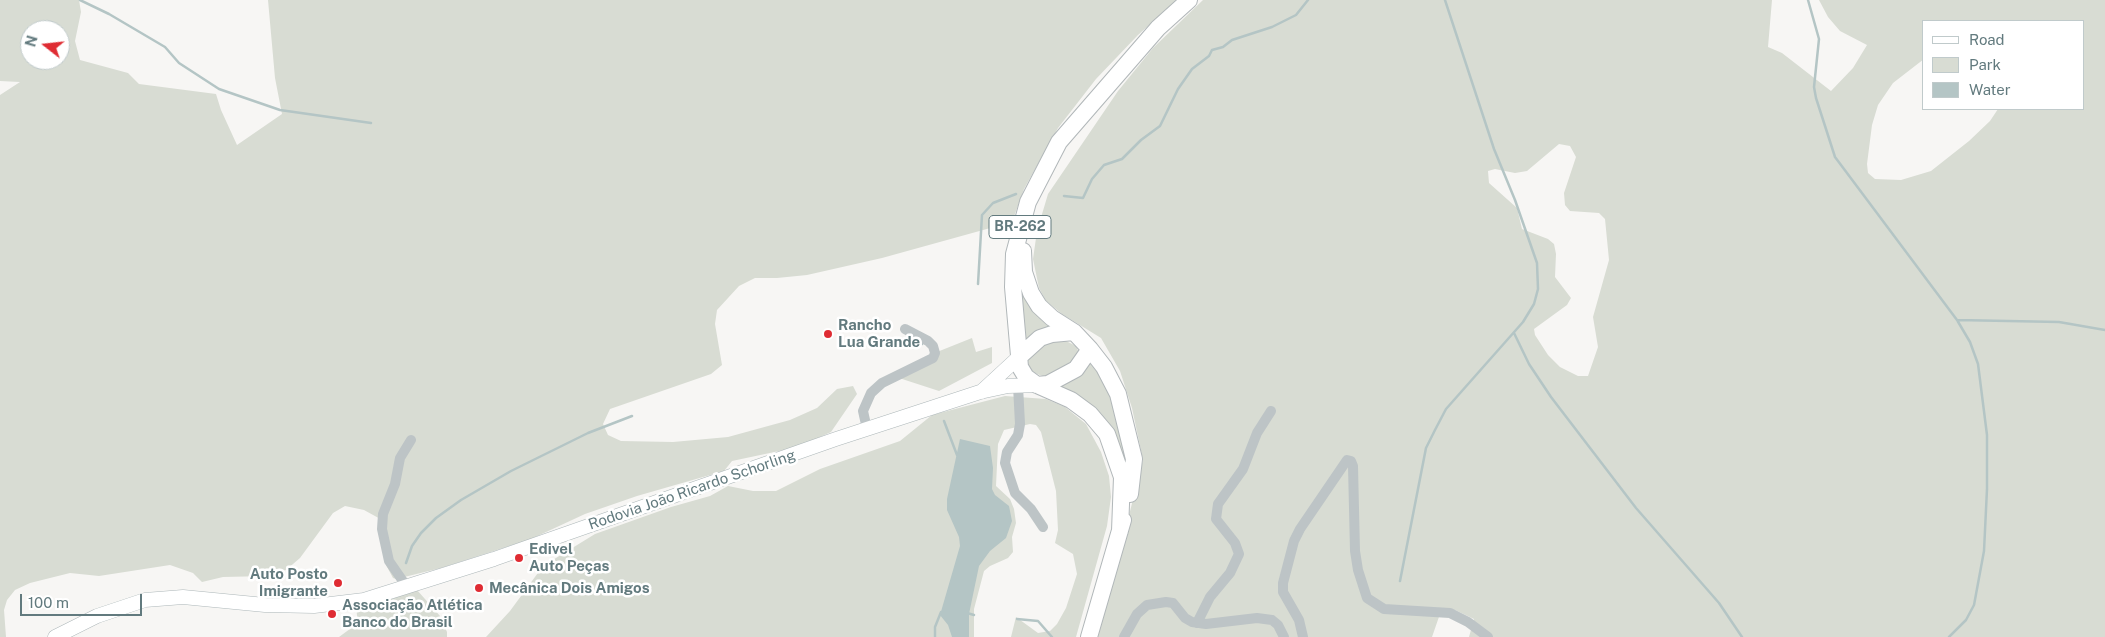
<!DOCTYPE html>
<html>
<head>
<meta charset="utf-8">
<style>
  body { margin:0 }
  #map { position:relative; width:2105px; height:637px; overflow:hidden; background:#f7f6f4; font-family:"Public Sans",sans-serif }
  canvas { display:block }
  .legend { position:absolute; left:1922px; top:20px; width:162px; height:90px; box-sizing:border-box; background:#fff; border:1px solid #c0cacb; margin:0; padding:6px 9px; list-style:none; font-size:15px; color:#627a7e }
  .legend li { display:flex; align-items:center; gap:10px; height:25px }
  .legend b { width:25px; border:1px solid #c0cacb }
  .north { position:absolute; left:20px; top:20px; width:50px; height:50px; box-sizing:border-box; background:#fff; border:1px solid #c0cacb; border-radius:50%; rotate:286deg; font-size:14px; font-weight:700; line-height:20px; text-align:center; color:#627a7e }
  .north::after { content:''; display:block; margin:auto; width:18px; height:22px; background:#df2c33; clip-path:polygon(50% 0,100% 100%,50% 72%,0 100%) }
  .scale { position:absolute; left:20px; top:594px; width:122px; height:22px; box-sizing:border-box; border:2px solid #627a7e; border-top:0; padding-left:6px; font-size:15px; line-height:18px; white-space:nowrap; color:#627a7e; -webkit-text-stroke:4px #fff; paint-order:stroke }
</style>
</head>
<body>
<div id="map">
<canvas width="2105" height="637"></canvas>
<ul class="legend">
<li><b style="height:6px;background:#fff"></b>Road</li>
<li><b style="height:14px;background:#d8dcd3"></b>Park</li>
<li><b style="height:14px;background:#b4c5c5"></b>Water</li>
</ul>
<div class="north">N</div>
<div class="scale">100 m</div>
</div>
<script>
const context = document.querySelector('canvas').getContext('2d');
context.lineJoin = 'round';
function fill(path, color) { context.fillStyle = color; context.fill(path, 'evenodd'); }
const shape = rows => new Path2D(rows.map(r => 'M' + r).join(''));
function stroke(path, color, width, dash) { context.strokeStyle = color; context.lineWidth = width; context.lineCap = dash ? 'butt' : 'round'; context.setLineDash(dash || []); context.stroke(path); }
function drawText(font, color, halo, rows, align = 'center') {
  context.font = font + ' "Public Sans",sans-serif'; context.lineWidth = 5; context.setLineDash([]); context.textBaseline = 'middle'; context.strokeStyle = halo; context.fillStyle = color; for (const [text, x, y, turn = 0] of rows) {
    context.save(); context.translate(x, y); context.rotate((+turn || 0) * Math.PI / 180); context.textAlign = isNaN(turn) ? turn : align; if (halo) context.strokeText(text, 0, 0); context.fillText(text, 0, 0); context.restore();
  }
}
fill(shape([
  [0,0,79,0,81,12,75,41,80,60,128,73,139,84,216,94,221,110,237,145,282,114,275,78,268,0,1177,0,1138,35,1096,79,1058,128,1024,189,1012,222,882,258,807,275,777,278,755,278,739,286,717,310,715,324,722,365,711,374,610,409,603,424,608,435,621,441,673,442,728,437,790,420,817,408,837,389,853,386,857,394,831,432,798,447,732,461,724,471,637,496,585,514,531,539,441,568,396,579,393,578,386,565,389,550,384,521,364,510,345,506,333,513,300,558,286,570,267,576,223,577,202,582,193,573,170,565,99,576,70,573,30,583,15,590,7,600,4,610,6,637,0,637,0,95,20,82,0,81],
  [30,30,60,30,60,60,30,60],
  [1203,0,1772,0,1768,47,1782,53,1831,91,1853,68,1867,45,1840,31,1828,17,1819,0,2105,0,2105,637,1469,637,1474,619,1455,610,1441,611,1432,637,1093,637,1125,531,1143,460,1132,408,1120,371,1101,338,1062,314,1046,301,1039,288,1033,259,1037,231,1048,194,1118,91,1153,48],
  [1924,21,2084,21,2084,109,1998,109,1990,121,1969,141,1931,171,1901,180,1875,179,1868,173,1867,164,1872,125,1878,105,1893,83,1924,59],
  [1559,144,1570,146,1576,157,1564,193,1565,205,1570,211,1599,213,1605,219,1609,260,1593,317,1598,347,1588,376,1578,376,1560,367,1548,355,1535,335,1534,329,1567,305,1571,298,1555,277,1556,254,1554,244,1548,239,1522,229,1517,208,1489,183,1488,171,1495,169,1515,173,1527,171],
  [1019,251,1055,328,1022,344],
  [1058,337,1076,346,1079,353,1072,366,1045,377,1032,372,1027,363,1029,353],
  [972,338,976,352,992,347,992,363,939,391,899,378,932,354],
  [1093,359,1110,392,1122,424,1126,472,1109,429,1050,386],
  [1005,396,1046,399,1065,407,1086,424,1101,452,1109,476,1111,497,1107,526,1076,637,1011,637,1016,617,1038,633,1050,631,1057,624,1066,608,1077,574,1073,554,1055,543,1058,530,1056,491,1041,432,1036,425,1030,424,1004,430,998,444,996,486,1010,499,1014,509,1016,523,1012,537,1013,552,1008,558,990,566,984,571,974,609,974,637,486,637,510,611,543,566,595,534,671,507,710,496,728,486,753,491,776,491,820,469,900,441,932,415],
  [417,590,440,616,447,632,447,637,339,637,358,623,356,607]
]), '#d8dcd3');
fill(shape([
  [960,439,990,446,993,468,992,489,995,495,1009,506,1012,521,1006,538,990,551,979,566,969,614,969,637,952,637,948,625,940,615,960,546,959,537,947,510,947,499]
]), '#b4c5c5');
stroke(shape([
  [80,0,109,14,165,47,179,63,219,89,280,110,371,123],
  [1808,0,1819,39,1814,87,1816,98,1835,157,1957,320,1970,342,1978,364,1987,435,1987,489,1984,551,1974,605,1966,620,1949,637],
  [1064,196,1083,198,1092,179,1104,165,1122,159,1141,140,1160,126,1178,89,1192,69,1209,56,1212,50,1223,47,1232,40,1272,27,1296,15,1308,0],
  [978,284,982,215,993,203,1016,194],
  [1957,320,2059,322,2105,330],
  [1514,333,1529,364,1551,397,1636,508,1719,603,1742,637],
  [914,339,922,344],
  [944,421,957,455],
  [406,563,412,546,421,533,436,518,461,500,511,471,588,433,632,416],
  [1400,581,1426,448,1435,430,1446,409,1523,322,1534,304,1538,289,1537,263,1515,200,1494,149,1445,0],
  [967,613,974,615],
  [1017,619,1038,621,1052,637],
  [935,637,935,627,941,612]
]), '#b4c5c5', 2.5);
const secondary = shape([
  [981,392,1019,357],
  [55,637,97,616,145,600,183,597,265,605,314,606,364,600,494,559,836,439,980,392,1008,386,1037,385]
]);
const trunk = shape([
  [1023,251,1024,272,1031,293,1039,306,1052,318,1074,332,1090,349,1104,367,1118,394,1134,459,1130,494],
  [1019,357,1040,338,1052,334,1074,332],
  [1037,385,1048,384,1076,369,1090,349],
  [1120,531,1122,477,1107,434,1090,414,1071,400,1037,385,1026,377,1020,367,1013,287,1014,254,1028,202,1059,142,1158,28,1189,0],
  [1089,637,1123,520]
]);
stroke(secondary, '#adb7b9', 15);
stroke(trunk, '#b1b7b9', 18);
stroke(shape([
  [1018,386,1020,424,1018,435,1007,452,1005,463,1015,493,1031,509,1043,527],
  [867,429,863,411,871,393,882,383,933,358,935,353,933,346,928,341,905,329],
  [407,587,389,561,382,529,383,514,395,484,400,458,411,440],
  [1197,623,1210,597,1230,573,1239,554,1235,543,1216,519,1218,504,1243,469,1257,433,1271,411],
  [1124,637,1137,614,1147,605,1166,602,1173,603,1185,618,1192,622,1206,624,1257,618,1272,620,1278,625,1284,637],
  [1303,637,1299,620,1283,592,1283,583,1294,541,1300,529,1347,460,1351,461,1353,466,1355,551,1358,570,1367,598,1384,609,1450,613,1468,622,1488,637]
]), '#bdc4c6', 10);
stroke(secondary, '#fff', 14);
stroke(trunk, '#fff', 16);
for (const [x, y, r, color] of [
  [828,334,5,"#df2c33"],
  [519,558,5,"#df2c33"],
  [338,583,5,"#df2c33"],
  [479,588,5,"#df2c33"],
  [332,614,5,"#df2c33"]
]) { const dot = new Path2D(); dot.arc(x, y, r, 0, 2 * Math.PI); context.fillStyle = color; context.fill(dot); stroke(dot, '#fff', 2); }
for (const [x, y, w] of [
  [1020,227,62]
]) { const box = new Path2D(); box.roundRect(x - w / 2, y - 11.5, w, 23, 4); context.fillStyle = '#fff'; context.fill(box); stroke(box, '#627a7e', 1); }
drawText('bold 14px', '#627a7e', null, [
  ["BR-262",1020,227]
]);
drawText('bold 15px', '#627a7e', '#fff', [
  ["Rancho",838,325],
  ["Lua Grande",838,342],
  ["Edivel",529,549],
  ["Auto Peças",529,566],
  ["Auto Posto",328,574,"right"],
  ["Imigrante",328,591,"right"],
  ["Mecânica Dois Amigos",489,588],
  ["Associação Atlética",342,605],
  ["Banco do Brasil",342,622]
], 'left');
drawText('15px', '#627a7e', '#fff', [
  ["Rodovia João Ricardo Schorling",692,490,-19]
]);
</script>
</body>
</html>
